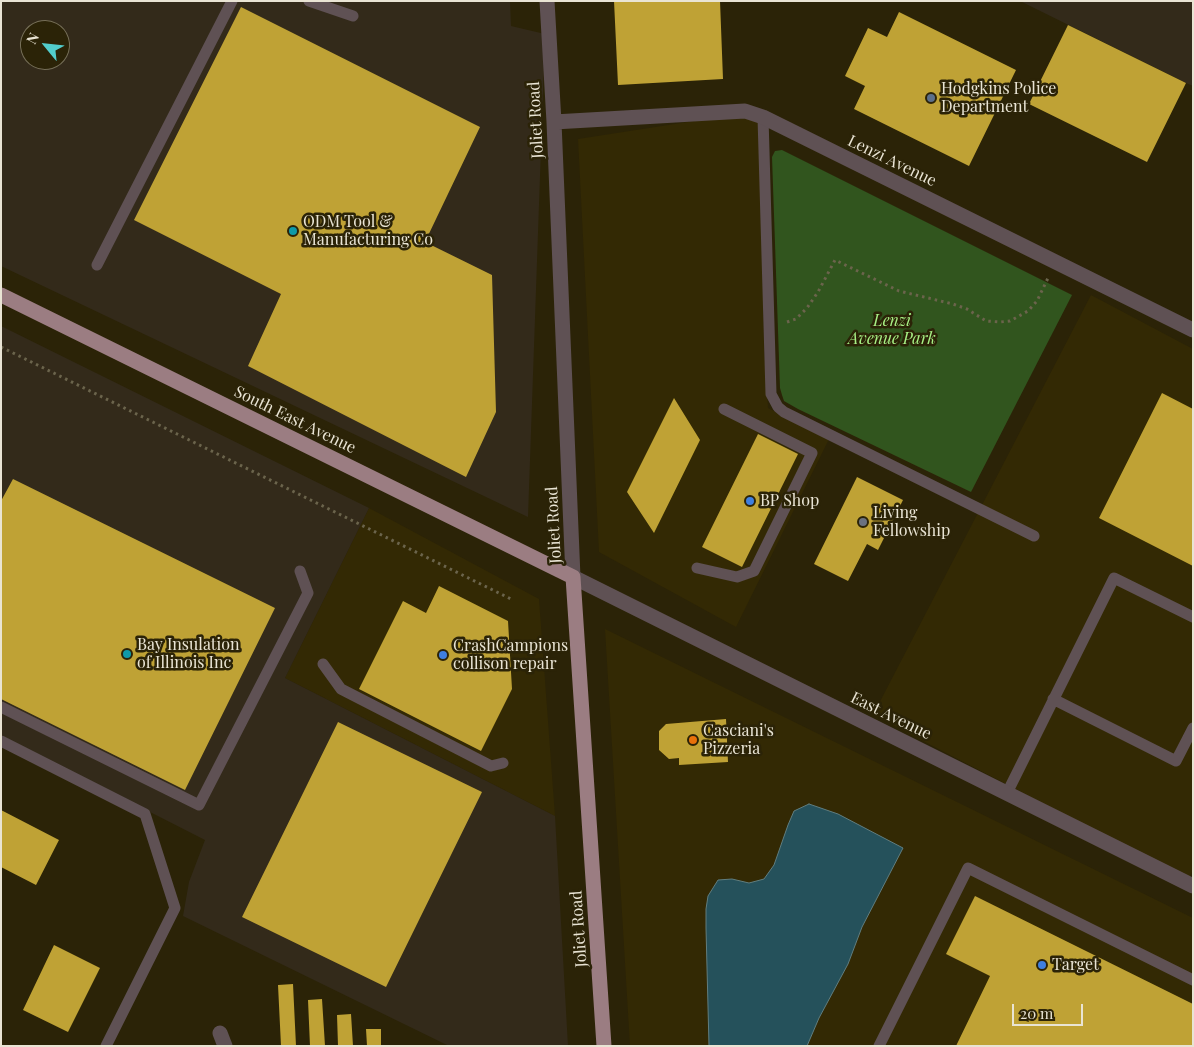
<!DOCTYPE html>
<html>
<head>
<meta charset="utf-8">
<style>
  body { margin:0 }
  #map { position:relative; width:1194px; height:1047px; overflow:hidden; background:#2b2307; font-family:"Playfair Display",serif }
  canvas { display:block }
  .frame { position:absolute; inset:0; border:2px solid #e9e4d4; pointer-events:none }
  .north { position:absolute; left:20px; top:20px; width:50px; height:50px; box-sizing:border-box; background:#2b2307; border:1px solid #777059; border-radius:50%; rotate:298deg; font-size:14px; font-weight:700; line-height:20px; text-align:center; color:#e9e4d4 }
  .north::after { content:''; display:block; margin:auto; width:18px; height:22px; background:#52cdcc; clip-path:polygon(50% 0,100% 100%,50% 72%,0 100%) }
  .scale { position:absolute; left:1012px; top:1004px; width:71px; height:22px; box-sizing:border-box; border:2px solid #e9e4d4; border-top:0; padding-left:6px; font-size:15px; line-height:18px; white-space:nowrap; color:#e9e4d4; -webkit-text-stroke:4px #2b2307; paint-order:stroke }
</style>
</head>
<body>
<div id="map">
<canvas width="1194" height="1047"></canvas>
<div class="frame"></div>
<div class="north">N</div>
<div class="scale">20 m</div>
</div>
<script>
const context = document.querySelector('canvas').getContext('2d');
context.lineJoin = 'round';
function fill(path, color) { context.fillStyle = color; context.fill(path, 'evenodd'); }
const shape = rows => new Path2D(rows.map(r => 'M' + r).join(''));
function stroke(path, color, width, dash) { context.strokeStyle = color; context.lineWidth = width; context.lineCap = dash ? 'butt' : 'round'; context.setLineDash(dash || []); context.stroke(path); }
function drawText(font, color, halo, rows, align = 'center') {
  context.font = font + ' "Playfair Display",serif'; context.lineWidth = 5; context.setLineDash([]); context.textBaseline = 'middle'; context.strokeStyle = halo; context.fillStyle = color; for (const [text, x, y, turn = 0] of rows) {
    context.save(); context.translate(x, y); context.rotate((+turn || 0) * Math.PI / 180); context.textAlign = isNaN(turn) ? turn : align; if (halo) context.strokeText(text, 0, 0); context.fillText(text, 0, 0); context.restore();
  }
}
fill(shape([
  [746,113,760,117,764,349,768,408,829,439,736,627,599,552,578,139],
  [1091,295,1193,349,1193,870,1189,879,873,715],
  [369,508,539,599,555,816,285,678],
  [605,629,1193,918,1193,1046,630,1046]
]), '#332904');
fill(shape([
  [1,1,510,1,511,26,545,34,528,517,1,266],
  [30,30,60,30,60,60,30,60],
  [1020,1,1193,1,1193,86,1186,83],
  [1,326,369,508,285,678,555,816,568,1046,449,1046,183,916,189,882,205,840,1,736]
]), '#332a1a');
fill(shape([
  [782,150,1072,295,971,492,798,409,784,401,782,395,780,388,772,157,775,151]
]), '#31551e');
const water = shape([
  [809,804,838,814,903,848,862,927,848,964,819,1018,807,1046,709,1046,706,928,706,909,708,896,718,880,732,879,749,883,764,879,774,865,788,825,794,811,809,804]
]);
fill(water, '#25515b');
stroke(water, '#607d7f', 1);
fill(shape([
  [614,1,720,1,723,79,618,85],
  [241,7,480,127,425,242,492,275,496,412,466,477,248,366,281,294,134,220],
  [899,12,1016,70,969,166,854,109,865,86,845,76,868,28,887,37],
  [1068,25,1186,83,1147,162,1029,104],
  [1162,393,1193,409,1193,566,1099,518],
  [674,398,700,440,654,533,627,492],
  [758,434,798,454,742,567,702,547],
  [857,477,903,500,878,550,867,544,848,581,814,564],
  [13,479,275,608,185,790,1,699,1,501],
  [439,586,508,621,512,689,481,751,359,689,403,601,426,613],
  [726,719,728,762,679,765,679,758,669,759,659,750,659,731,666,724],
  [338,722,482,792,386,987,242,917],
  [1,810,59,840,36,885,1,867],
  [975,896,1193,1004,1193,1046,956,1046,990,976,946,954],
  [54,945,100,968,68,1032,23,1010],
  [293,984,296,1046,281,1046,278,985],
  [322,999,325,1046,310,1046,308,1000],
  [351,1014,353,1046,338,1046,337,1015],
  [366,1029,381,1029,381,1046,367,1046]
]), '#bfa235');
stroke(shape([
  [787,322,796,319,807,308,818,292,835,260,899,291,953,304,967,309,986,321,1000,322,1010,321,1028,311,1037,301,1048,278],
  [1,347,513,600]
]), '#6b644c', 3, [2.5, 4]);
stroke(shape([
  [309,1,353,16],
  [763,117,771,394,778,407,784,412,1034,536],
  [97,265,232,1],
  [697,568,737,577,754,571,812,453,724,409],
  [323,664,341,689,491,766,503,763],
  [1053,699,1176,761,1193,728],
  [1,707,199,805,308,593,300,571],
  [1,741,145,814,175,908,106,1046],
  [1007,793,1114,578,1193,617],
  [879,1046,968,868,1193,980]
]), '#5f5154', 11);
stroke(shape([
  [547,1,554,122,573,577],
  [554,122,745,111,763,117,1193,330],
  [220,1033,225,1046]
]), '#5f5154', 15);
stroke(shape([
  [573,577,1193,886]
]), '#5f5154', 15);
stroke(shape([
  [1,295,573,577,604,1046]
]), '#9b7d82', 15);
for (const [x, y, r, color] of [
  [931,98,5,"#5c6f8a"],
  [293,231,5,"#0f9aa8"],
  [750,501,5,"#3f7fe0"],
  [863,522,5,"#6b7280"],
  [127,654,5,"#0f9aa8"],
  [443,655,5,"#3f7fe0"],
  [693,740,5,"#e8710a"],
  [1042,965,5,"#3f7fe0"]
]) { const dot = new Path2D(); dot.arc(x, y, r, 0, 2 * Math.PI); context.fillStyle = color; context.fill(dot); stroke(dot, '#2b2307', 2); }
drawText('16px', '#e9e4d4', '#2b2307', [
  ["Hodgkins Police",941,89],
  ["Department",941,107],
  ["ODM Tool &",303,222],
  ["Manufacturing Co",303,240],
  ["BP Shop",760,501],
  ["Living",873,513],
  ["Fellowship",873,531],
  ["Bay Insulation",137,645],
  ["of Illinois Inc",137,663],
  ["CrashCampions",453,646],
  ["collison repair",453,664],
  ["Casciani's",703,731],
  ["Pizzeria",703,749],
  ["Target",1052,965]
], 'left');
drawText('16px', '#e9e4d4', '#2b2307', [
  ["Joliet Road",536,120,-93],
  ["Lenzi Avenue",892,161,26],
  ["South East Avenue",295,420,26],
  ["Joliet Road",554,525,-93],
  ["East Avenue",891,716,26],
  ["Joliet Road",579,929,-94]
]);
drawText('italic 16px', '#a8f185', '#2b2307', [
  ["Lenzi",892,321],
  ["Avenue Park",892,339]
]);
</script>
</body>
</html>
